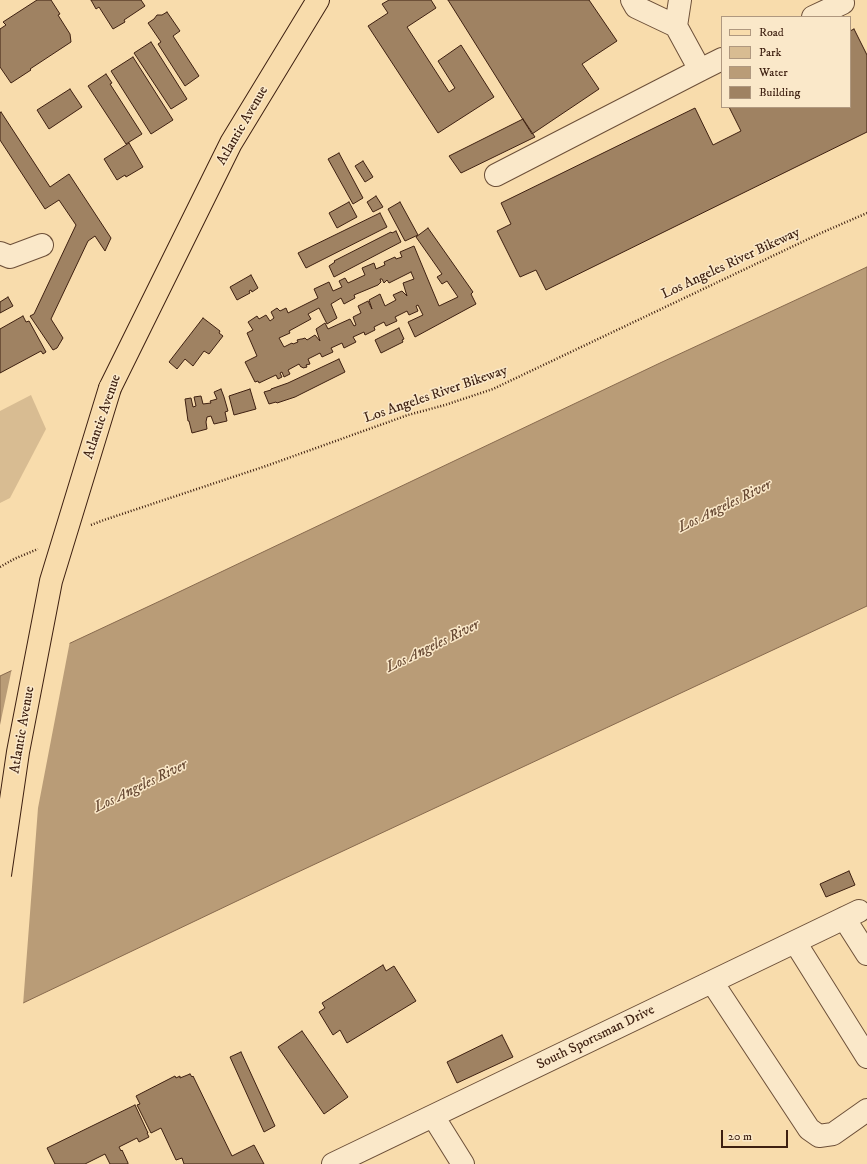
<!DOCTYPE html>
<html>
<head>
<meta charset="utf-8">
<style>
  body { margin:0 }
  #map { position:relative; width:867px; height:1164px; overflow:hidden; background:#f8dcac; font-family:"IM FELL DW Pica",serif }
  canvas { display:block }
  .legend { position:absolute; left:721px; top:16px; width:130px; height:92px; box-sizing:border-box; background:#fae8c9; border:1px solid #af987f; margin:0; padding:5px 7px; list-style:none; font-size:12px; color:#3e2011 }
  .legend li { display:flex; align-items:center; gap:8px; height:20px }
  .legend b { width:20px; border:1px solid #af987f }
  .scale { position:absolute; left:721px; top:1130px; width:67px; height:18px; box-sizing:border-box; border:2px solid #3e2011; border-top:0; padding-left:5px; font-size:12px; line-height:14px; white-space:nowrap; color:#3e2011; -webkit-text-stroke:3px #fae8c9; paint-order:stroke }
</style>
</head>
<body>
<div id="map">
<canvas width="867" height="1164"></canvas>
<ul class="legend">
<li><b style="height:5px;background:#f8dcac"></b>Road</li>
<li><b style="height:11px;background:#d8bc92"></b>Park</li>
<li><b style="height:11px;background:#b99c77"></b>Water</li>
<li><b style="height:11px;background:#9f8262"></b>Building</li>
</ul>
<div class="scale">20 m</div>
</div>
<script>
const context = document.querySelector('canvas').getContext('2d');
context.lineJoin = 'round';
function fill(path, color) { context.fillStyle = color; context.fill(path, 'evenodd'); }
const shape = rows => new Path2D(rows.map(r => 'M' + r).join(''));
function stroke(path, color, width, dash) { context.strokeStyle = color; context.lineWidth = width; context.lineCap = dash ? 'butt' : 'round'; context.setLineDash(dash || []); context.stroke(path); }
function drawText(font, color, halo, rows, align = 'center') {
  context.font = font + ' "IM FELL DW Pica",serif'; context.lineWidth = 3; context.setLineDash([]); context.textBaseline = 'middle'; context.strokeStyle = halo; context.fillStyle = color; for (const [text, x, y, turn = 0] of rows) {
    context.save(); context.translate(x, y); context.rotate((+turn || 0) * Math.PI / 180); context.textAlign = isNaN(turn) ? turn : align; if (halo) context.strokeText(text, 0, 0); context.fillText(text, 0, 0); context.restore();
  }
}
fill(shape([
  [31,395,46,429,10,498,0,503,0,411]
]), '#d8bc92');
const water = shape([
  [867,267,867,606,281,880,0,1014,0,676,160,601,660,363,867,267]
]);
fill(water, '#b99c77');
stroke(water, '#886a4e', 1);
fill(shape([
  [70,641,38,808,23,1005,0,1016,0,725,12,668]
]), '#f8dcac');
const building = shape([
  [37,0,51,0,60,14,58,15,70,34,71,42,30,69,31,70,11,83,0,67,0,29,6,25,3,22,37,0],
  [91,0,141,0,145,6,124,20,125,22,113,29,99,7,96,9,91,0],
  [389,0,431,0,436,8,407,27,449,92,455,88,438,61,461,45,494,97,438,133,368,26,388,13,382,4,389,0],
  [448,0,589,0,617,41,582,64,599,89,532,134,448,0],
  [167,12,180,31,173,36,199,76,185,86,158,44,161,42,148,23,154,19,157,15,162,15,167,12],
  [854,29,867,55,867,132,546,290,536,270,520,277,497,231,511,224,501,203,695,108,713,145,741,131,729,107,850,107,850,31,854,29],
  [151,42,187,99,171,109,134,53,151,42],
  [133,57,173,120,151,134,111,71,133,57],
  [106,74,112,83,110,84,142,134,126,144,88,86,106,74],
  [70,89,82,107,49,129,37,110,70,89],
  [1,112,50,187,69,174,111,238,105,251,95,236,88,241,51,319,63,338,57,348,53,350,30,316,34,314,76,225,59,200,45,209,0,140,0,113,1,112],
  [523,119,535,137,461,173,449,156,523,119],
  [129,143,143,167,126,177,125,175,117,180,104,159,129,143],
  [339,153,363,198,353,204,328,159,339,153],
  [363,161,373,177,365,182,355,166,363,161],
  [376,196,383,207,373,212,367,202,376,196],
  [349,202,357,217,337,228,329,213,349,202],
  [400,202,418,235,405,241,388,209,400,202],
  [380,213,387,227,306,268,298,253,380,213],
  [428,228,473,292,471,294,476,304,415,337,408,322,423,315,418,305,416,306,418,311,409,315,407,311,395,317,397,321,386,326,384,322,374,327,375,330,365,335,364,332,353,337,356,342,344,348,342,343,331,348,333,352,322,357,320,353,308,359,310,364,306,365,307,367,303,368,302,367,301,367,299,364,288,370,290,374,284,377,282,372,280,373,282,377,278,379,276,375,259,383,258,381,255,382,245,362,257,356,247,333,253,330,248,322,257,316,259,319,266,315,270,321,274,318,271,312,277,308,280,311,286,308,288,313,318,298,314,289,329,282,333,291,342,287,339,281,345,278,348,283,365,275,362,268,374,263,376,269,385,265,384,262,395,257,396,259,402,257,400,252,414,246,439,306,458,297,447,281,442,284,437,277,442,274,416,237,428,228],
  [411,272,414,279,403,283,407,296,402,291,393,295,396,300,385,306,380,294,369,300,372,309,368,301,358,306,361,313,353,317,356,325,354,326,350,319,328,329,325,323,316,329,320,341,315,335,307,340,305,338,302,339,301,339,297,340,298,342,293,344,292,343,284,347,279,338,290,333,289,331,311,319,308,314,319,308,327,324,337,318,331,304,341,298,344,304,355,298,354,295,378,285,381,282,380,279,382,279,384,283,387,280,389,283,411,272],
  [396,231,401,242,334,277,329,266,335,262,334,261,391,232,392,233,396,231],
  [251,275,258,288,252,292,251,290,249,291,250,293,237,300,230,287,251,275],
  [8,297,13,306,0,313,0,302,8,297],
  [23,316,26,322,29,321,46,352,43,354,41,351,0,373,0,329,23,316],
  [203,318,220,331,219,333,223,336,209,354,204,351,193,366,185,359,177,369,169,362,203,318],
  [399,328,404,339,402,340,403,342,381,353,375,340,399,328],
  [339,359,345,372,295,397,277,403,276,402,269,404,264,392,271,390,271,389,288,383,339,359],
  [221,389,224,397,228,411,225,412,227,421,214,424,211,416,207,417,206,422,207,429,192,433,189,421,188,421,185,399,191,398,193,407,196,406,194,397,201,396,203,404,211,403,210,401,217,399,214,392,221,389],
  [250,389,256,409,234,415,229,396,250,389],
  [849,871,855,885,826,897,820,884,849,871],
  [383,965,386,971,394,966,416,1001,347,1043,340,1030,333,1035,319,1012,325,1008,322,1003,383,965],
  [302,1031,348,1097,324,1114,278,1047,302,1031],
  [502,1035,513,1057,457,1083,447,1062,502,1035],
  [241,1052,275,1126,264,1132,230,1057,241,1052],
  [190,1074,192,1077,193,1076,232,1156,254,1145,264,1164,184,1164,182,1158,176,1160,161,1128,151,1133,137,1105,140,1104,136,1096,175,1076,176,1078,180,1076,180,1078,190,1074],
  [135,1105,148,1133,147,1133,149,1137,139,1142,137,1138,119,1147,121,1151,122,1150,128,1163,128,1164,110,1164,105,1154,85,1164,55,1164,47,1148,135,1105]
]);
fill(building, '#9f8262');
stroke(building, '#3e2011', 1);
const minor = shape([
  [632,0,636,7,676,26,700,70],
  [813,17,843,3],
  [676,26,680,0],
  [496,175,700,70,722,59],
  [0,253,10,257,42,245],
  [844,918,867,954],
  [795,942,867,1057],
  [712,982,809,1129,819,1136,833,1134,867,1110],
  [433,1116,463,1164],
  [333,1164,859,911]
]);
const major = shape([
  [110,388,231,143,318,0]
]);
stroke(minor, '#6c4f38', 24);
stroke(major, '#3e2011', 24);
stroke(shape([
  [91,525,104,520,266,466,408,415,445,405,493,389,821,233,867,213],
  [0,567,14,559,38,549]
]), '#3e2011', 2.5, [1, 2]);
stroke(minor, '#fae8c9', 22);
stroke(major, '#f8dcac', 22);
const majorBridge = shape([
  [0,875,18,752,51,581,110,388]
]);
stroke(majorBridge, '#3e2011', 24, []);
stroke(majorBridge, '#f8dcac', 22);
drawText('14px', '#3e2011', '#fae8c9', [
  ["Atlantic Avenue",243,126,-60],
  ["Los Angeles River Bikeway",731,264,-25],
  ["Los Angeles River Bikeway",436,395,-19],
  ["Atlantic Avenue",103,417,-71],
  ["Atlantic Avenue",23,730,-80],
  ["South Sportsman Drive",596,1038,-26]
]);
drawText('italic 15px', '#694b35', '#fae8c9', [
  ["Los Angeles River",725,507,-26],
  ["Los Angeles River",433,647,-26],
  ["Los Angeles River",141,787,-26]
]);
</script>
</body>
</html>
